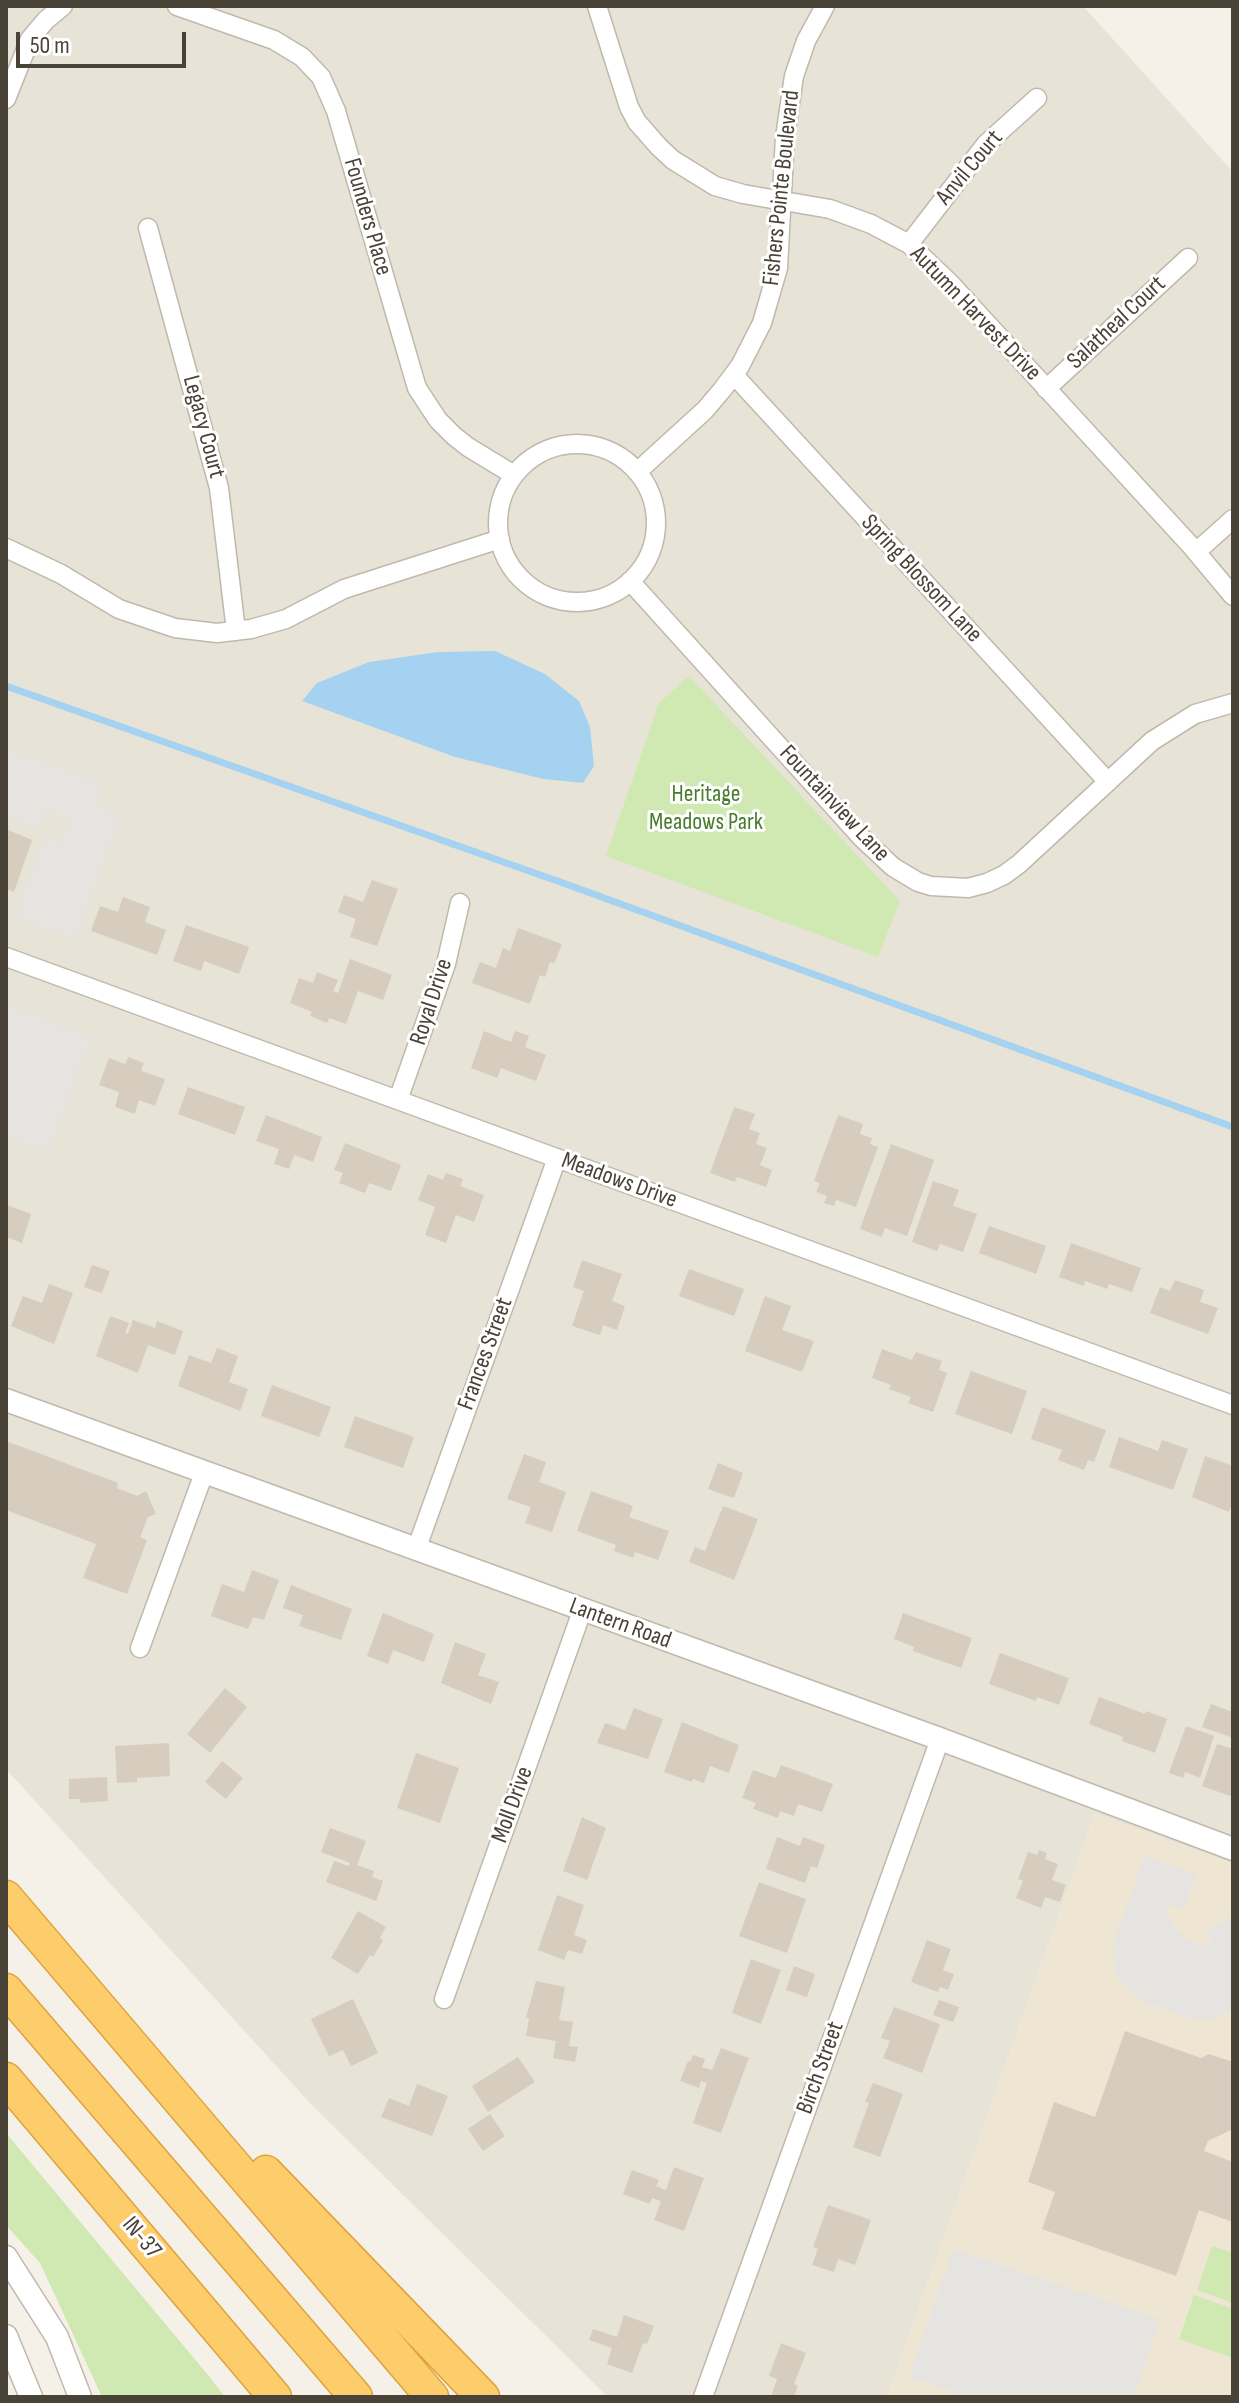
<!DOCTYPE html>
<html>
<head>
<meta charset="utf-8">
<style>
  body { margin:0 }
  #map { position:relative; width:1239px; height:2403px; overflow:hidden; background:#f5f1e9; font-family:"Sofia Sans Condensed",sans-serif }
  canvas { display:block }
  .frame { position:absolute; inset:0; border:8px solid #484237; pointer-events:none }
  .scale { position:absolute; left:16px; top:32px; width:170px; height:36px; box-sizing:border-box; border:4px solid #484237; border-top:0; padding-left:10px; font-size:24px; line-height:28px; white-space:nowrap; color:#484237; -webkit-text-stroke:6px #fff; paint-order:stroke }
</style>
</head>
<body>
<div id="map">
<canvas width="1239" height="2403"></canvas>
<div class="frame"></div>
<div class="scale">50 m</div>
</div>
<script>
const context = document.querySelector('canvas').getContext('2d');
context.lineJoin = 'round';
function fill(path, color) { context.fillStyle = color; context.fill(path, 'evenodd'); }
const shape = rows => new Path2D(rows.map(r => 'M' + r).join(''));
function stroke(path, color, width, dash) { context.strokeStyle = color; context.lineWidth = width; context.lineCap = dash ? 'butt' : 'round'; context.setLineDash(dash || []); context.stroke(path); }
function drawText(font, color, halo, rows, align = 'center') {
  context.font = font + ' "Sofia Sans Condensed",sans-serif'; context.lineWidth = 6; context.setLineDash([]); context.textBaseline = 'middle'; context.strokeStyle = halo; context.fillStyle = color; for (const [text, x, y, turn = 0] of rows) {
    context.save(); context.translate(x, y); context.rotate((+turn || 0) * Math.PI / 180); context.textAlign = isNaN(turn) ? turn : align; if (halo) context.strokeText(text, 0, 0); context.fillText(text, 0, 0); context.restore();
  }
}
fill(shape([
  [6,6,1083,6,1233,172,1233,1864,1095,1814,887,2397,608,2397,309,2102,6,1769]
]), '#e8e3d7');
fill(shape([
  [1095,1814,1233,1864,1233,2397,887,2397]
]), '#eee6d3');
fill(shape([
  [689,676,900,901,878,957,606,856,659,703],
  [6,2133,208,2375,225,2397,102,2397,40,2263,6,2225],
  [1212,2246,1233,2253,1233,2303,1197,2290],
  [1194,2295,1233,2309,1233,2358,1179,2339]
]), '#d0e9b2');
fill(shape([
  [6,749,102,784,94,806,120,815,75,939,16,917,45,837,62,843,71,819,44,809,36,828,6,817],
  [6,1006,90,1037,48,1152,6,1137],
  [1145,1855,1197,1875,1183,1909,1171,1905,1167,1907,1172,1926,1190,1941,1212,1946,1208,1930,1233,1915,1233,2011,1214,2019,1194,2019,1144,2002,1120,1982,1114,1970,1113,1944],
  [953,2249,1160,2319,1134,2397,968,2397,909,2377]
]), '#e6e4e1');
fill(shape([
  [495,651,545,674,579,701,590,727,594,766,583,783,543,779,455,757,302,701,317,683,369,662,438,652]
]), '#a6d2f1');
stroke(shape([
  [6,686,563,883,1233,1127]
]), '#a6d2f1', 7);
fill(shape([
  [6,829,32,840,14,892,6,889],
  [372,880,398,889,377,946,350,937,356,919,338,912,344,895,363,902],
  [123,897,150,907,145,922,166,930,157,955,91,931,100,906,118,912],
  [186,925,249,947,239,974,204,961,201,971,173,961],
  [518,928,562,944,554,964,550,962,545,977,540,975,530,1004,472,983,480,962,496,968,503,948,510,951],
  [350,959,392,975,383,1000,358,991,346,1024,329,1018,327,1023,310,1016,312,1012,290,1003,299,978,313,983,317,972,338,980,333,991,338,993],
  [484,1031,511,1042,515,1031,529,1036,525,1047,546,1055,536,1081,501,1068,497,1078,471,1068],
  [128,1057,144,1063,141,1071,165,1079,155,1106,139,1100,135,1114,115,1107,119,1092,99,1085,109,1058,125,1064],
  [188,1087,245,1107,235,1135,178,1114],
  [734,1107,755,1114,749,1129,760,1133,756,1144,767,1148,760,1165,772,1170,766,1187,737,1177,735,1182,710,1173],
  [266,1115,322,1137,313,1162,294,1155,289,1169,274,1164,279,1149,256,1141],
  [838,1115,863,1124,860,1134,872,1138,870,1144,878,1147,856,1207,836,1200,834,1206,824,1203,827,1196,816,1192,820,1183,814,1181],
  [345,1143,401,1165,391,1191,369,1183,365,1193,339,1183,343,1173,334,1170],
  [891,1144,934,1160,907,1236,885,1228,882,1237,860,1229],
  [446,1173,463,1179,460,1186,484,1195,474,1222,456,1215,446,1243,425,1235,435,1207,418,1200,428,1174,443,1180],
  [933,1181,959,1190,953,1206,977,1214,963,1252,940,1244,937,1251,912,1242],
  [7,1205,31,1214,22,1243,6,1237],
  [989,1226,1046,1246,1036,1274,979,1253],
  [1071,1243,1141,1268,1132,1292,1109,1284,1107,1289,1085,1281,1084,1286,1059,1277],
  [582,1260,622,1274,612,1301,625,1306,617,1330,603,1325,600,1335,572,1326,584,1291,573,1287],
  [92,1265,110,1271,102,1293,84,1287],
  [689,1269,744,1289,734,1316,679,1296],
  [1175,1280,1204,1290,1200,1302,1218,1308,1208,1334,1150,1313,1160,1287,1170,1291],
  [49,1284,73,1293,54,1344,11,1326,23,1296,42,1303],
  [765,1296,791,1306,782,1330,814,1341,802,1372,745,1351],
  [110,1316,129,1323,125,1333,128,1334,133,1320,155,1328,157,1321,183,1331,175,1355,148,1345,138,1373,96,1356],
  [217,1348,238,1356,229,1382,248,1389,240,1411,178,1386,189,1355,211,1363],
  [882,1349,912,1360,916,1352,942,1361,939,1370,947,1373,933,1412,908,1403,911,1397,889,1389,891,1385,872,1378],
  [971,1371,1027,1391,1012,1434,955,1414],
  [272,1385,331,1407,319,1437,261,1416],
  [1042,1407,1106,1430,1094,1462,1088,1460,1084,1470,1058,1460,1062,1450,1031,1439],
  [355,1416,414,1437,403,1468,344,1447],
  [1119,1437,1158,1451,1162,1440,1188,1449,1173,1490,1109,1467],
  [6,1441,118,1483,117,1488,137,1496,146,1491,156,1514,148,1517,140,1537,147,1540,127,1594,83,1578,96,1544,6,1510],
  [524,1454,546,1462,539,1482,566,1492,552,1532,525,1523,531,1507,507,1499],
  [1205,1456,1233,1466,1233,1501,1229,1512,1192,1497],
  [718,1463,743,1473,734,1498,708,1489],
  [591,1491,633,1506,629,1517,669,1531,658,1560,635,1552,633,1558,614,1551,616,1545,577,1531],
  [723,1506,758,1519,734,1580,689,1562,695,1547,705,1551],
  [252,1570,279,1580,264,1620,253,1617,248,1629,211,1616,222,1584,244,1592],
  [291,1585,352,1609,341,1640,299,1626,303,1615,283,1608],
  [383,1613,434,1634,424,1662,393,1650,388,1664,367,1656],
  [903,1613,972,1638,961,1668,913,1651,914,1647,894,1639],
  [455,1642,486,1654,478,1675,499,1682,491,1704,441,1683],
  [1000,1653,1069,1678,1059,1705,1037,1697,1036,1701,989,1684],
  [225,1688,247,1707,210,1753,187,1734],
  [1099,1697,1145,1714,1146,1711,1167,1719,1155,1753,1122,1741,1123,1737,1089,1724],
  [1211,1704,1233,1712,1233,1738,1202,1727],
  [634,1708,663,1719,648,1759,597,1743,605,1723,625,1730],
  [682,1722,739,1745,729,1773,710,1766,704,1783,693,1779,692,1782,664,1772],
  [1186,1726,1214,1736,1200,1778,1185,1772,1183,1778,1169,1773],
  [169,1743,170,1776,137,1778,137,1782,117,1783,115,1746],
  [1217,1744,1233,1749,1233,1797,1202,1786],
  [416,1753,459,1768,440,1823,397,1808],
  [222,1761,243,1778,226,1799,205,1782],
  [781,1765,833,1784,822,1812,798,1804,794,1816,780,1811,778,1818,753,1809,756,1803,742,1798,753,1770,776,1778],
  [107,1777,108,1801,80,1803,80,1799,69,1799,69,1779],
  [582,1817,606,1828,587,1880,563,1871],
  [330,1828,366,1841,357,1865,374,1871,372,1877,383,1881,376,1901,326,1882,334,1861,349,1866,350,1863,321,1852],
  [777,1837,800,1846,803,1837,825,1845,817,1868,811,1866,805,1883,766,1869],
  [1039,1850,1047,1853,1045,1859,1058,1864,1052,1880,1066,1885,1060,1902,1045,1897,1041,1908,1016,1898,1023,1881,1018,1879,1028,1852,1037,1855],
  [759,1882,806,1899,787,1953,739,1936],
  [557,1895,584,1905,574,1935,587,1940,582,1954,568,1950,564,1960,538,1950],
  [358,1911,386,1927,380,1938,383,1940,373,1957,370,1955,358,1974,331,1958],
  [927,1940,951,1949,943,1970,954,1974,948,1990,940,1987,938,1992,911,1982],
  [751,1959,781,1970,761,2024,732,2013],
  [794,1966,815,1974,807,1997,786,1990],
  [536,1981,565,1987,559,2020,573,2022,569,2046,578,2047,575,2062,553,2058,556,2041,526,2036,529,2018,526,2018],
  [353,1999,378,2053,351,2066,343,2050,329,2056,311,2019],
  [939,2000,959,2007,953,2022,933,2015],
  [894,2007,940,2024,922,2073,883,2058,890,2041,881,2038],
  [1125,2031,1201,2058,1209,2054,1233,2062,1233,2129,1208,2141,1204,2151,1233,2162,1233,2222,1199,2210,1176,2276,1042,2229,1055,2192,1028,2182,1054,2102,1095,2117],
  [721,2048,749,2058,721,2133,693,2123,707,2083,701,2081,699,2088,680,2081,688,2061,690,2062,693,2055,705,2059,702,2067,712,2070],
  [518,2057,535,2082,488,2112,472,2086],
  [873,2083,903,2094,880,2157,853,2147,869,2103,865,2102],
  [417,2084,448,2096,432,2136,381,2117,389,2098,409,2106],
  [490,2114,505,2136,483,2151,468,2129],
  [674,2167,704,2178,684,2231,654,2220,661,2201,652,2198,650,2204,623,2194,632,2170,659,2180,656,2186,666,2190],
  [828,2205,871,2220,855,2265,838,2259,834,2272,812,2265,818,2249,813,2247],
  [624,2315,654,2326,647,2344,643,2343,632,2373,607,2364,612,2348,589,2340,593,2329,617,2337],
  [781,2343,806,2353,794,2384,798,2386,794,2397,771,2397,777,2379,769,2376]
]), '#d6cdbe');
const minor = shape([
  [177,6,274,40,302,57,321,77,336,111,417,388,438,420,454,436,468,447,514,475],
  [597,6,629,107,637,122,659,147,673,160,715,186,743,194,830,209,871,224,909,244,950,283,1192,547,1233,596],
  [6,99,30,39,46,20,63,6],
  [148,228,219,488,236,631],
  [909,244,986,144,1037,98],
  [734,375,1108,782],
  [1046,389,1188,258],
  '498 523a79 79 0 1 1 158 0a79 79 0 1 1-158 0Z',
  [637,472,705,410,722,390,740,366,762,323,778,268,785,137,794,76,806,41,825,6],
  [6,548,61,574,119,609,175,628,217,633,251,629,286,619,344,589,500,539],
  [1196,552,1233,519],
  [630,581,862,838,893,867,918,882,931,886,968,888,987,883,1004,875,1019,864,1152,741,1195,714,1233,703],
  [6,957,1233,1405],
  [398,1100,446,964,460,903],
  [416,1550,557,1158],
  [140,1648,204,1473],
  [444,1999,582,1611],
  [703,2397,940,1739]
]);
const tertiary = shape([
  [6,1400,940,1739,1233,1849],
  [6,2257,57,2337,80,2397],
  [6,2336,31,2397]
]);
const motorway = shape([
  [6,1897,432,2397],
  [6,1990,356,2397],
  [6,2079,275,2397],
  [266,2172,483,2397]
]);
stroke(minor, '#c0b9ab', 21);
stroke(tertiary, '#c0b9ab', 25);
stroke(motorway, '#dea23a', 35);
stroke(minor, '#fff', 18);
stroke(tertiary, '#fff', 22);
stroke(motorway, '#fecd6b', 32);
drawText('24px', '#484237', '#fff', [
  ["Anvil Court",970,168,-50],
  ["Fishers Pointe Boulevard",782,188,-84],
  ["Founders Place",367,217,74],
  ["Autumn Harvest Drive",975,314,46],
  ["Salatheal Court",1117,323,-43],
  ["Legacy Court",203,427,75],
  ["Spring Blossom Lane",921,579,47],
  ["Fountainview Lane",834,804,47],
  ["Royal Drive",432,1002,-72],
  ["Meadows Drive",619,1181,20],
  ["Frances Street",486,1354,-70],
  ["Lantern Road",620,1624,20],
  ["Moll Drive",513,1805,-70],
  ["Birch Street",821,2068,-70],
  ["IN-37",141,2238,50]
]);
drawText('24px', '#487b2a', '#fff', [
  ["Heritage",706,795],
  ["Meadows Park",706,823]
]);
</script>
</body>
</html>
